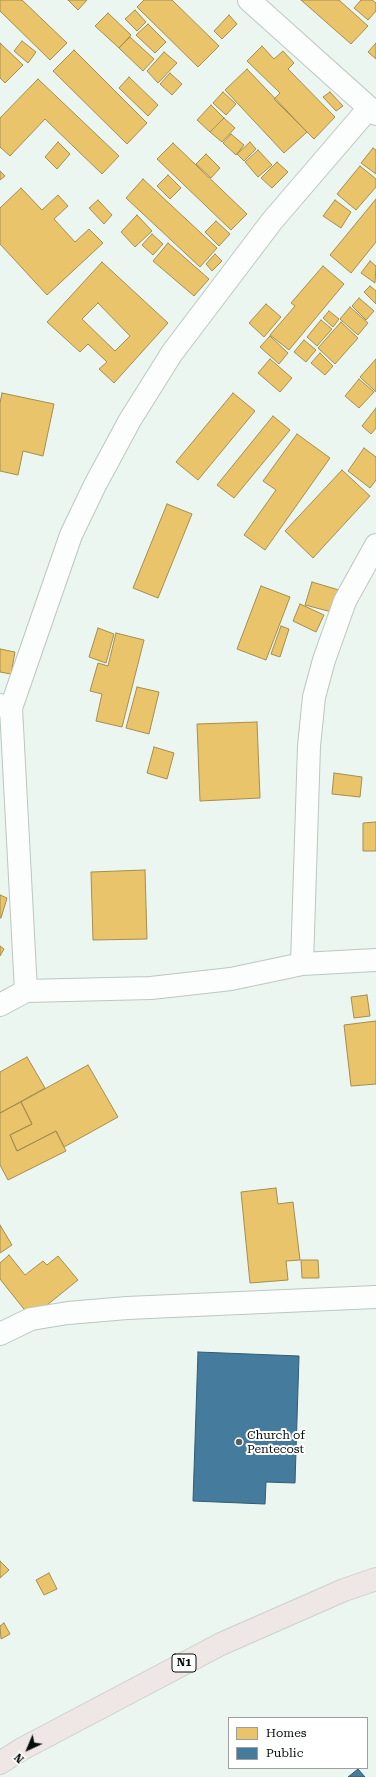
<!DOCTYPE html>
<html>
<head>
<meta charset="utf-8">
<style>
  body { margin:0 }
  #map { position:relative; width:376px; height:1777px; overflow:hidden; background:#eaf6ef; font-family:"Roboto Serif",serif }
  canvas { display:block }
  .legend { position:absolute; left:228px; top:1717px; width:140px; height:52px; box-sizing:border-box; background:#fff; border:1px solid #9c9f9d; margin:0; padding:5px 7px; list-style:none; font-size:12px; color:#070f0b }
  .legend li { display:flex; align-items:center; gap:8px; height:20px }
  .legend b { width:20px; border:1px solid #9c9f9d }
  .north { position:absolute; left:8px; top:1729px; width:40px; height:40px; -webkit-text-stroke:3px #fff; paint-order:stroke; rotate:224deg; font-size:11px; font-weight:700; line-height:16px; text-align:center; color:#070f0b }
  .north::after { content:''; display:block; margin:auto; width:14px; height:18px; background:#070f0b; clip-path:polygon(50% 0,100% 100%,50% 72%,0 100%) }
</style>
</head>
<body>
<div id="map">
<canvas width="376" height="1777"></canvas>
<ul class="legend">
<li><b style="height:11px;background:#e9c46a"></b>Homes</li>
<li><b style="height:11px;background:#457b9d"></b>Public</li>
</ul>
<div class="north">N</div>
</div>
<script>
const context = document.querySelector('canvas').getContext('2d');
context.lineJoin = 'round';
function fill(path, color) { context.fillStyle = color; context.fill(path, 'evenodd'); }
const shape = rows => new Path2D(rows.map(r => 'M' + r).join(''));
function stroke(path, color, width, dash) { context.strokeStyle = color; context.lineWidth = width; context.lineCap = dash ? 'butt' : 'round'; context.setLineDash(dash || []); context.stroke(path); }
function drawText(font, color, halo, rows, align = 'center') {
  context.font = font + ' "Roboto Serif",serif'; context.lineWidth = 4; context.setLineDash([]); context.textBaseline = 'middle'; context.strokeStyle = halo; context.fillStyle = color; for (const [text, x, y, turn = 0] of rows) {
    context.save(); context.translate(x, y); context.rotate((+turn || 0) * Math.PI / 180); context.textAlign = isNaN(turn) ? turn : align; if (halo) context.strokeText(text, 0, 0); context.fillText(text, 0, 0); context.restore();
  }
}
const homes = shape([
  [0,0,22,0,67,43,50,60,0,11,0,0],
  [68,0,87,0,78,10,68,0],
  [144,0,172,0,219,46,198,67,137,7,144,0],
  [301,0,339,0,368,26,351,44,301,0],
  [361,0,372,0,376,3,376,11,368,20,354,8,361,0],
  [135,10,146,22,137,31,125,19,135,10],
  [108,13,131,35,119,48,95,26,108,13],
  [229,15,237,24,222,39,214,31,229,15],
  [148,24,166,42,155,53,136,35,148,24],
  [130,37,154,59,143,71,119,48,130,37],
  [22,41,36,52,28,63,14,51,22,41],
  [0,43,23,65,5,83,0,78,0,43],
  [376,43,376,59,368,52,376,43],
  [262,46,274,59,283,51,294,63,288,69,335,117,314,139,274,99,280,93,247,61,262,46],
  [74,50,147,123,127,144,53,71,74,50],
  [164,52,177,63,158,83,147,71,164,52],
  [247,69,307,132,284,153,225,90,247,69],
  [170,73,182,84,172,95,160,84,170,73],
  [129,77,158,105,148,116,119,88,129,77],
  [38,79,119,156,102,174,45,119,10,156,0,147,0,118,38,79],
  [223,92,236,104,226,115,213,103,223,92],
  [330,92,343,106,336,111,323,97,330,92],
  [211,105,224,118,210,132,197,120,211,105],
  [224,118,235,128,222,142,210,132,224,118],
  [231,134,244,145,236,155,223,143,231,134],
  [58,142,70,154,57,169,45,157,58,142],
  [250,142,256,149,244,161,237,154,250,142],
  [173,143,247,214,231,230,157,159,173,143],
  [373,148,376,150,376,174,361,163,373,148],
  [258,150,272,165,258,177,245,162,258,150],
  [206,154,220,168,211,178,196,164,206,154],
  [277,162,288,172,272,188,261,178,277,162],
  [360,166,376,179,376,187,356,210,337,194,360,166],
  [0,171,5,176,0,180,0,171],
  [168,175,181,188,170,199,157,186,168,175],
  [143,179,217,248,200,267,126,198,143,179],
  [21,188,42,210,58,195,68,206,54,219,75,242,89,229,103,243,47,295,0,244,0,208,21,188],
  [376,199,376,242,351,273,330,255,376,199],
  [98,200,112,215,104,224,89,208,98,200],
  [335,200,351,212,341,228,323,216,335,200],
  [137,215,152,231,135,247,121,232,137,215],
  [216,221,230,234,219,246,205,232,216,221],
  [152,234,163,244,153,255,142,245,152,234],
  [168,243,209,279,194,296,153,261,168,243],
  [215,254,222,261,212,271,206,264,215,254],
  [370,261,376,266,375,283,361,273,370,261],
  [102,262,168,323,114,383,99,369,107,362,88,344,80,352,47,322,102,262],
  [98,303,130,336,115,351,82,319,98,303],
  [323,266,344,284,289,350,270,335,295,306,291,303,323,266],
  [370,286,376,291,376,304,364,292,370,286],
  [359,298,374,311,366,320,352,306,359,298],
  [266,304,281,317,264,337,249,323,266,304],
  [350,307,368,323,358,335,340,319,350,307],
  [329,311,339,319,333,327,323,318,329,311],
  [321,320,332,329,317,346,307,337,321,320],
  [341,322,358,338,335,364,318,348,341,322],
  [270,336,288,353,279,364,260,347,270,336],
  [304,340,316,350,306,362,294,352,304,340],
  [320,353,333,366,325,375,311,363,320,353],
  [270,359,292,378,280,392,258,373,270,359],
  [376,359,376,392,360,377,376,359],
  [359,379,374,392,359,408,345,396,359,379],
  [2,393,54,404,43,456,23,451,18,475,0,471,0,403,2,393],
  [233,393,255,411,198,480,176,462,233,393],
  [376,408,376,428,371,434,362,426,376,408],
  [273,416,290,430,234,498,217,485,273,416],
  [297,434,330,458,265,550,244,535,276,490,263,481,297,434],
  [364,448,376,457,376,480,370,488,348,471,364,448],
  [342,470,370,496,313,558,285,531,342,470],
  [167,504,192,514,158,598,133,588,167,504],
  [312,582,339,590,332,612,305,605,312,582],
  [261,586,290,597,266,660,237,649,261,586],
  [300,604,324,615,316,632,293,621,300,604],
  [281,626,289,629,280,657,271,654,281,626],
  [98,628,114,634,106,663,89,657,98,628],
  [116,633,144,640,122,727,96,721,102,694,90,691,98,663,108,666,116,633],
  [0,649,15,652,11,674,0,672,0,649],
  [137,687,159,692,149,734,126,728,137,687],
  [257,722,260,798,200,801,197,724,257,722],
  [154,747,174,753,167,779,147,773,154,747],
  [334,773,362,777,360,797,332,794,334,773],
  [376,822,376,851,363,851,363,823,376,822],
  [145,870,147,939,93,940,91,872,145,870],
  [0,895,7,898,1,918,0,918,0,895],
  [0,946,4,949,0,956,0,946],
  [367,995,370,1016,354,1018,351,997,367,995],
  [376,1021,376,1084,351,1086,344,1025,376,1021],
  [27,1057,45,1088,0,1113,0,1072,27,1057],
  [88,1065,118,1117,64,1147,56,1131,17,1151,10,1135,32,1124,21,1102,88,1065],
  [21,1102,32,1124,10,1135,17,1151,56,1131,66,1151,8,1180,0,1165,0,1113,21,1102],
  [276,1188,278,1204,293,1202,300,1260,286,1261,288,1280,250,1283,241,1192,276,1188],
  [0,1225,12,1245,0,1253,0,1225],
  [9,1255,25,1275,43,1261,47,1265,58,1256,78,1280,31,1318,0,1279,0,1263,9,1255],
  [301,1260,318,1260,319,1278,302,1278,301,1260],
  [0,1561,9,1570,0,1578,0,1561],
  [49,1573,57,1589,44,1595,36,1580,49,1573],
  [4,1623,10,1634,1,1639,0,1626,4,1623]
]);
fill(homes, '#e9c46a');
stroke(homes, '#a58e4e', 1);
const public = shape([
  [198,1352,299,1356,295,1483,266,1482,265,1504,193,1501,198,1352],
  [358,1769,365,1777,348,1777,358,1769]
]);
fill(public, '#457b9d');
stroke(public, '#325b71', 1);
const minor = shape([
  [249,0,376,114],
  [0,705,11,708,26,991],
  [11,708,71,535,95,485,130,420,172,353,272,221,369,108],
  [302,964,309,746,314,697,324,660,345,601,376,545],
  [0,1005,26,991,151,988,231,979,302,964,376,960],
  [0,1334,31,1319,68,1313,127,1308,376,1297]
]);
const trunk = shape([
  [0,1763,22,1749,221,1644,344,1590,376,1579]
]);
stroke(minor, '#bdc7c1', 24);
stroke(trunk, '#cbd1cd', 24);
stroke(minor, '#fcfefd', 22);
stroke(trunk, '#efe6e6', 22);
for (const [x, y, r, color] of [
  [239,1442,4,"#56605b"]
]) { const dot = new Path2D(); dot.arc(x, y, r, 0, 2 * Math.PI); context.fillStyle = color; context.fill(dot); stroke(dot, '#fff', 1.5); }
for (const [x, y, w] of [
  [184,1663,24]
]) { const box = new Path2D(); box.roundRect(x - w / 2, y - 9, w, 18, 3); context.fillStyle = '#fff'; context.fill(box); stroke(box, '#070f0b', 1); }
drawText('bold 11px', '#070f0b', null, [
  ["N1",184,1663]
]);
drawText('12px', '#070f0b', '#fff', [
  ["Church of",247,1435],
  ["Pentecost",247,1449]
], 'left');
</script>
</body>
</html>
